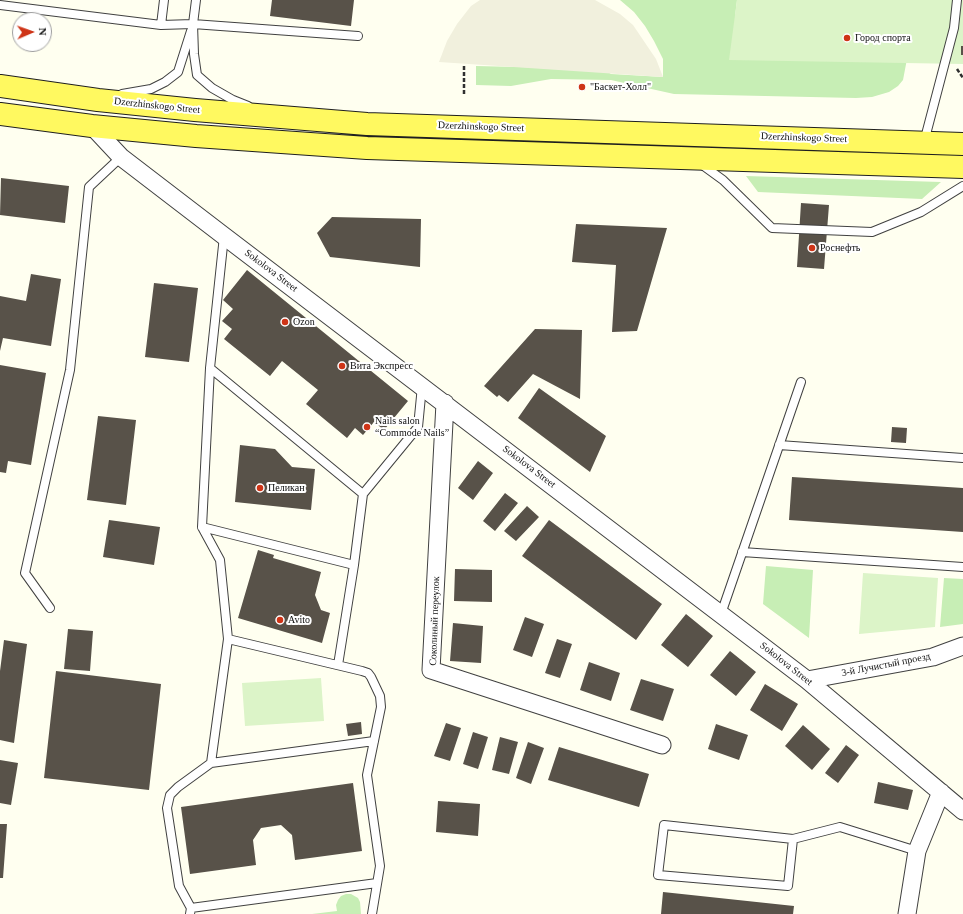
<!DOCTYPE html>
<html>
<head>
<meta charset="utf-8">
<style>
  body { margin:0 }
  #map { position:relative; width:963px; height:914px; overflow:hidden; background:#fffff0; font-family:"Times New Roman",serif }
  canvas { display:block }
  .north { position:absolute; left:12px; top:12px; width:40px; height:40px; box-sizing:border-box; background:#fff; border:1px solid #9f9f9f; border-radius:50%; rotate:88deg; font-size:11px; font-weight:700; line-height:16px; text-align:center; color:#0e0e0e }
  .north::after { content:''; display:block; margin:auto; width:14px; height:18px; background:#ce3417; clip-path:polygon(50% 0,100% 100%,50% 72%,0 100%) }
</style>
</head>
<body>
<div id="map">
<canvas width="963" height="914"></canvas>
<div class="north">N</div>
</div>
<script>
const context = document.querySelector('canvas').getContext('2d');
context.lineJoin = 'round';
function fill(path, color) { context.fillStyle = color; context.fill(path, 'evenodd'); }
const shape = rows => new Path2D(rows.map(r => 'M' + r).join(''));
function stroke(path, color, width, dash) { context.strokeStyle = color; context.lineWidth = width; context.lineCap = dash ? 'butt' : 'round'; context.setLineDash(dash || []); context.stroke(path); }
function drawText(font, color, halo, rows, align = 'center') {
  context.font = font + ' "Times New Roman",serif'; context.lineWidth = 4; context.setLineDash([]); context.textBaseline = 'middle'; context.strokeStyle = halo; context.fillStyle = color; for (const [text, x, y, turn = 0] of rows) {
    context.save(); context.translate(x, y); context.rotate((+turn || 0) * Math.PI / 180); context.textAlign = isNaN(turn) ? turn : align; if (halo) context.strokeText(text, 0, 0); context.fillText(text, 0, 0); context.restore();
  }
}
fill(shape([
  [620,0,737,0,735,17,911,38,903,80,898,86,889,92,872,97,856,98,674,94,611,80,551,79,511,86,476,85,476,66,603,69,611,74,663,77,663,59,654,41,645,26,634,12],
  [746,176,941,182,922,199,758,192],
  [766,566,813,570,809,638,763,604],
  [944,578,963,579,963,624,940,627],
  [346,894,351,894,358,898,360,902,361,914,312,914,337,911,336,905,338,900,341,896]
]), '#c7eeb5');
fill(shape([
  [737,0,963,0,963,64,729,60],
  [863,573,938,578,935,627,859,634],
  [321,678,324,721,245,726,242,683]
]), '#dcf4c8');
fill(shape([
  [480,0,595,0,620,14,633,25,656,59,663,77,439,62,447,41,457,24,471,6]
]), '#f1f0dd');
fill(shape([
  [272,0,354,0,351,26,270,16],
  [961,46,963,46,963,55,961,55],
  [1,178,69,186,65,223,0,215],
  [801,203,829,205,824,269,797,267],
  [332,217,421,219,420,267,330,257,317,233],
  [576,224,667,228,637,331,612,332,616,265,572,262],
  [247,270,408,401,384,430,374,422,363,435,355,428,347,438,306,404,318,390,282,361,270,376,224,339,232,329,222,321,233,309,223,300],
  [31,274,61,279,51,346,3,338,0,351,0,296,26,301],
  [154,283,198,288,189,362,145,357],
  [535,329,582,330,580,399,533,374,508,402,499,395,497,397,484,386],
  [0,365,46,373,31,465,8,461,6,473,0,472],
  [539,388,606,436,590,472,518,418],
  [98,416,136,420,126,505,87,500],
  [892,427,907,428,906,443,891,442],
  [240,445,275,449,292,467,315,469,311,510,235,502],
  [478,461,493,473,473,500,458,488],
  [792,477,963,488,963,532,789,520],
  [505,493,518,503,495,531,483,521],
  [527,506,539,517,516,541,504,531],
  [109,520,160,527,154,565,103,557],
  [549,520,662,604,636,640,522,556],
  [258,550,274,555,273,558,321,572,315,595,321,610,330,613,322,643,238,618],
  [455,569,492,570,492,602,454,601],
  [686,614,713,636,688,667,661,645],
  [525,617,544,624,532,657,513,650],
  [453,623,483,626,481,663,450,661],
  [68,629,93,631,90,671,64,669],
  [557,639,572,644,560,678,545,673],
  [4,640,27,644,14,743,0,740,0,671],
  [730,651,756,672,736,696,710,675],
  [589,662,620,673,611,701,580,690],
  [56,671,161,684,149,790,44,778],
  [641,679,674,689,663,721,630,710],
  [765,684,798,704,782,731,750,710],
  [361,722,362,734,348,736,346,724],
  [446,723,461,728,450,761,434,756],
  [716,724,748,735,739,760,708,749],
  [803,725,830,749,812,770,785,746],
  [473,732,488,737,478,769,463,764],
  [500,737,518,742,509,774,492,770],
  [528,742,544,748,531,784,516,778],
  [846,745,859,755,838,783,825,773],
  [559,747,649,774,639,807,548,780],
  [0,760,18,763,11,805,0,803],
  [878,782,913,790,908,810,874,803],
  [353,783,362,851,295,860,292,835,281,825,261,828,253,840,256,865,190,874,181,807],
  [438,801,480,804,478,836,436,832],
  [0,824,7,824,3,878,0,878],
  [663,892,794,906,793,914,661,914]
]), '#585249');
const service = shape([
  [196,0,193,24,194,54,197,75,212,88,233,100,248,106],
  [0,5,161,25,193,24,358,36],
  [161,25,164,0],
  [122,94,151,89,165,82,178,72,191,31],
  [924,142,954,28,957,0],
  [701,164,723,180,772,228,872,232,921,212,963,186],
  [224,236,210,368,363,494,418,427,422,386],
  [210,368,202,527,220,560,228,639,362,671,368,673,371,677,380,696,381,707,367,775,380,866,372,914],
  [779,445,963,458],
  [202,527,354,565],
  [742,552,963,567],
  [50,608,25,573,70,370,89,187,121,157],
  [721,614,801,382],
  [338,665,354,565,363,494],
  [211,763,374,741],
  [793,839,788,886,658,875,664,825,793,839,840,827,917,851],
  [191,908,377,883],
  [190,914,191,908,179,886,167,808,170,795,178,787,211,763,228,639]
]);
const minor = shape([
  [92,126,121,157,224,236,807,680,963,811],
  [445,403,431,670,662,745],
  [807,680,933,657,963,646],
  [907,914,917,851,941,792]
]);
const primary = shape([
  [0,86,98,100,195,110,367,124,963,144],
  [0,114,92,126,196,136,367,148,963,167]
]);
stroke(service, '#414141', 10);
stroke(minor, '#414141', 19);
stroke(primary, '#1f1f1f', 24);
stroke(shape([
  [957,69,963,78],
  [464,94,464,64]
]), '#303030', 2.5, [4, 2]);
stroke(service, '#fff', 8);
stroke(minor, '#fff', 17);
stroke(primary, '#fff960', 22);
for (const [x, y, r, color] of [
  [847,38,4,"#ce3417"],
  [582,87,4,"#ce3417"],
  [812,248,4,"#ce3417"],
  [285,322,4,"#ce3417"],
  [342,366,4,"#ce3417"],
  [367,427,4,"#ce3417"],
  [260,488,4,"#ce3417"],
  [280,620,4,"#ce3417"]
]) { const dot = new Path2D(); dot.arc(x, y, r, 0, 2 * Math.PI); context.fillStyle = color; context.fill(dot); stroke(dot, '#fff', 1.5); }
drawText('10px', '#0e0e0e', '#fff', [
  ["Город спорта",855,38],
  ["\"Баскет-Холл\"",590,87],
  ["Роснефть",820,248],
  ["Ozon",293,322],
  ["Вита Экспресс",350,366],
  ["Nails salon",375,421],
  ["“Commode Nails”",375,433],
  ["Пеликан",268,488],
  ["Avito",288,620]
], 'left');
drawText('10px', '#0e0e0e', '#fff', [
  ["Dzerzhinskogo Street",157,106,6],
  ["Dzerzhinskogo Street",481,127,2],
  ["Dzerzhinskogo Street",804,138,2],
  ["Sokolova Street",271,271,37],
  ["Sokolova Street",529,467,37],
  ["Соколиный переулок",435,621,-88],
  ["Sokolova Street",786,664,38],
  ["3-й Лучистый проезд",886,665,-11]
]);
</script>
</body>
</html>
